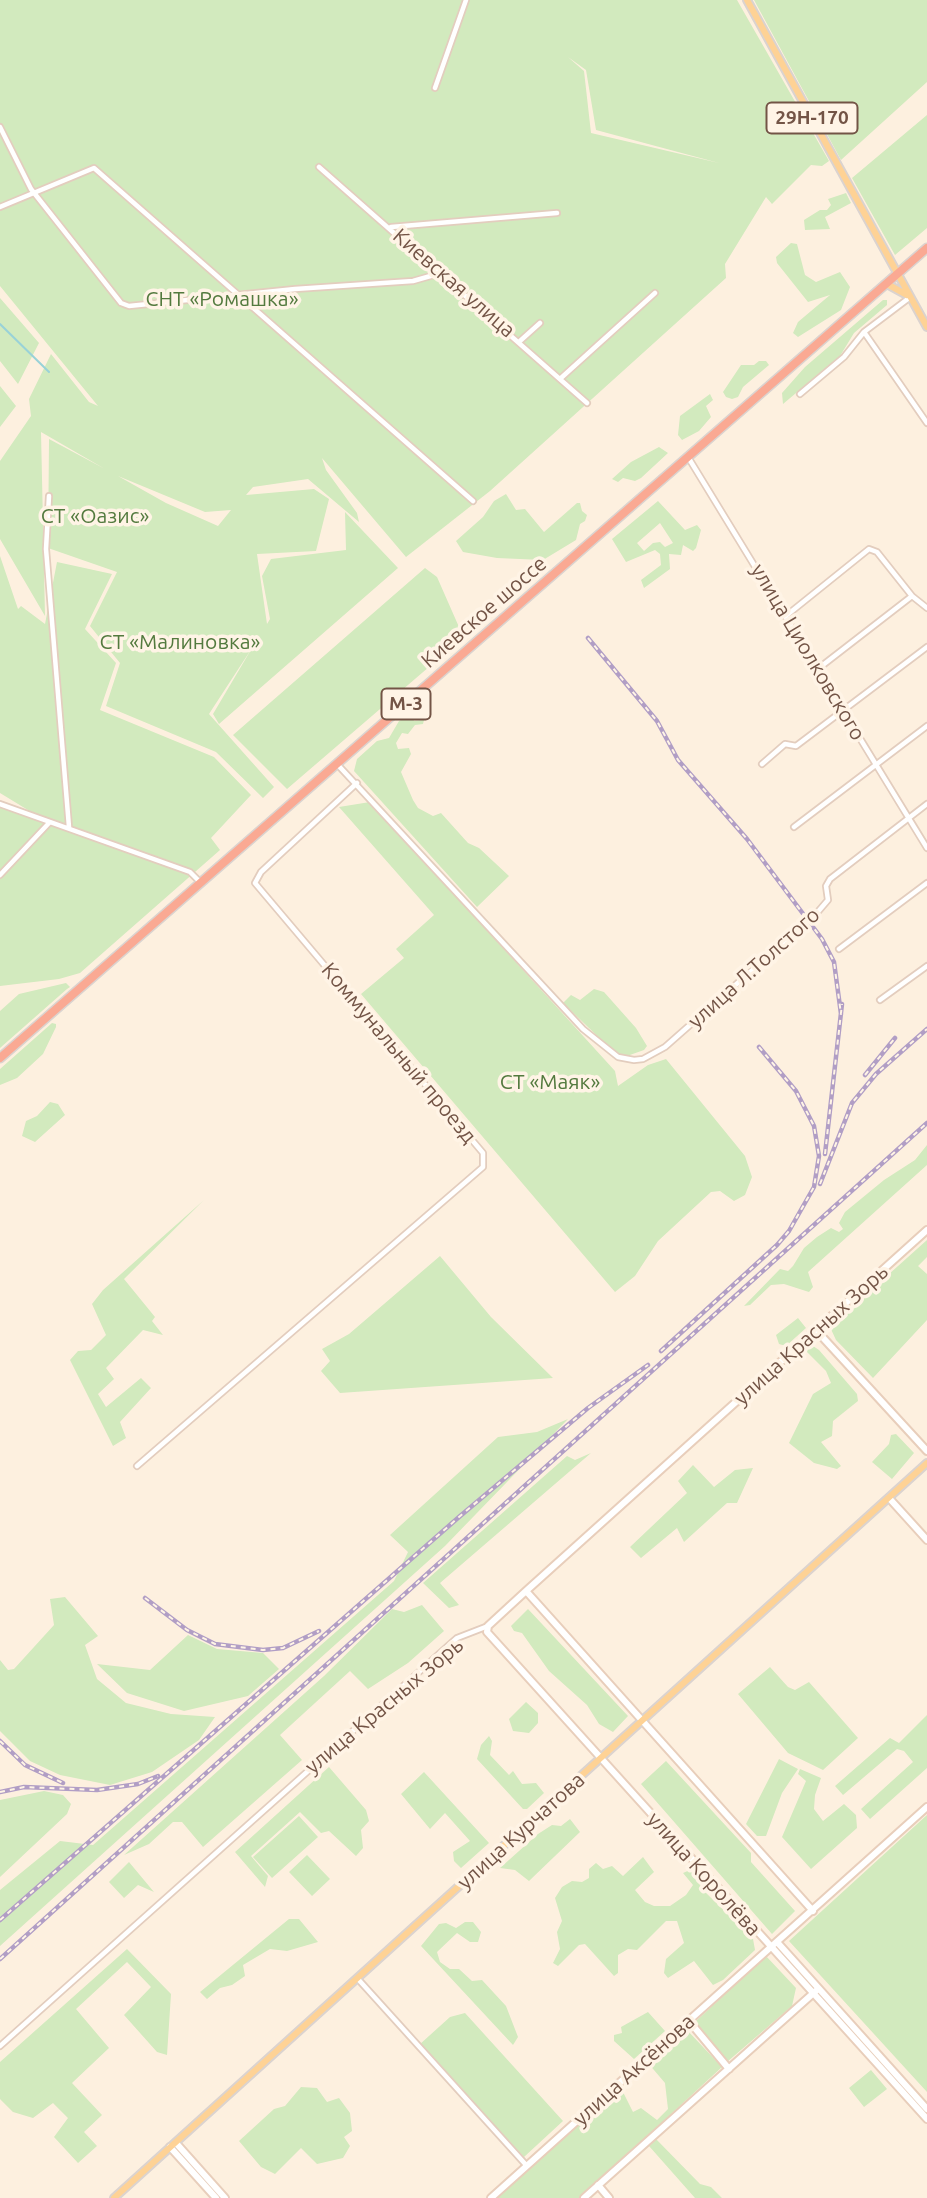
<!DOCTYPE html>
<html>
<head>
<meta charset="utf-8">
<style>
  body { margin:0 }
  canvas { display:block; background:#fdf0df }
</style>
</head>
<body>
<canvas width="927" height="2198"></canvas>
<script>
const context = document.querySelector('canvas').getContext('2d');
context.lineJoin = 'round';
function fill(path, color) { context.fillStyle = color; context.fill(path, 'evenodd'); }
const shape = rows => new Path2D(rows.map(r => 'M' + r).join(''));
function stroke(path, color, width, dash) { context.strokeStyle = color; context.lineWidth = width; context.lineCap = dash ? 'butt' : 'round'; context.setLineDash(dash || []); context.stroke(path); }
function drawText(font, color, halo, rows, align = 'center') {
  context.font = font + ' Ubuntu,sans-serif'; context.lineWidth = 7; context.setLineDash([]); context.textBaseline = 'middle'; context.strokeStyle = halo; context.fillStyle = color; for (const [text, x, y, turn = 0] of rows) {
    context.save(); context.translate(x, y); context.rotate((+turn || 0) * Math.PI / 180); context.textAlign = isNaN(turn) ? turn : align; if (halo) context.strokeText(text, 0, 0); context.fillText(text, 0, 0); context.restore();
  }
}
fill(shape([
  [0,0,737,0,829,161,822,166,811,165,772,204,766,197,725,264,726,278,490,491,406,557,322,458,326,470,357,513,359,522,308,479,253,487,246,495,314,489,329,499,316,551,257,554,267,624,270,619,262,576,271,559,346,550,345,512,398,568,219,724,213,714,252,648,209,714,274,787,263,798,216,752,106,706,120,663,90,626,117,572,48,548,49,439,105,469,41,432,45,616,0,539,0,461,31,416,29,399,51,354,89,402,98,406,0,286],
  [568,57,586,70,596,130,719,163,591,133,584,71],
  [118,476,205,512,231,510,218,526,166,503],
  [754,0,927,0,927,82,841,160],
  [927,115,927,228,895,255,852,178],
  [846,193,851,203,825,217,830,229,805,230,804,220,820,210,827,210,831,205,828,199],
  [791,243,797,244,805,275,816,282,840,272,850,287,841,310,798,337,793,333,798,322,830,295,808,302,777,263,776,257],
  [0,298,39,343,18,384,0,361],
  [883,300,887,300,887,305,854,333,840,356,783,404,782,393,805,367],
  [759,361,766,361,769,365,743,387,738,397,732,399,726,397,723,392,741,365,754,365],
  [0,386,16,406,0,427],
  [710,394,713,400,706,406,711,417,699,431,682,440,678,435,680,416],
  [659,447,668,453,641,478,635,481,623,478,618,482,612,479,631,462],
  [506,494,516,510,525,509,544,532,577,503,580,503,582,511,587,515,585,521,580,524,576,540,543,560,497,558,463,552,456,541,483,517,494,501],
  [658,501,685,530,697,525,701,530,696,548,693,551,683,545,681,555,669,554,670,569,644,588,641,580,661,565,660,554,655,550,626,562,612,539],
  [660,523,673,543,665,547,660,542,653,543,644,551,637,543],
  [0,556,18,609,21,606,45,624,57,562,112,574,85,629,116,663,100,710,214,757,251,795,211,838,220,850,80,973,59,979,0,986,0,805,41,818,0,793],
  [425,568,437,577,459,627,458,642,287,789,233,735],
  [411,715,414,721,424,720,423,724,415,725,408,734,402,733,396,743,398,749,409,748,411,754,401,772,413,800,418,808,433,816,441,813,468,843,479,848,509,876,477,907,354,771,357,759,377,741,389,738,399,721],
  [370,802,615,1071,618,1086,648,1065,666,1059,745,1156,752,1177,745,1195,734,1201,720,1191,711,1192,658,1241,635,1276,615,1292,361,994,404,958,396,949,434,915,339,807],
  [66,983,70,987,67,989,0,1048,0,1011,19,994],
  [594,989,604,992,636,1028,647,1046,644,1050,627,1056,615,1053,563,1003,571,995,580,1000],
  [52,1023,56,1024,56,1027,43,1054,17,1078,0,1085,0,1069],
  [50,1102,58,1104,65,1115,35,1142,22,1136,26,1121,37,1116],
  [927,1145,927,1165,808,1272,813,1287,809,1292,784,1284,771,1285,750,1305,744,1306,780,1269,788,1271,793,1266,804,1248,817,1237,831,1228,839,1232,843,1229,839,1223,845,1212,884,1180,915,1160],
  [204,1200,124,1279,155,1317,152,1321,163,1335,143,1330,106,1368,114,1379,98,1394,106,1407,141,1378,151,1388,120,1422,126,1438,113,1446,70,1360,78,1351,91,1350,106,1335,92,1304,103,1290],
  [927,1240,927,1257,918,1266,927,1274,927,1320,873,1378,836,1340,830,1327],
  [440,1256,491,1317,553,1378,340,1393,321,1371,330,1361,322,1349,349,1334],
  [798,1318,806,1328,786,1346,779,1344,776,1335],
  [807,1342,819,1350,857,1394,858,1401,833,1421,832,1436,821,1442,841,1466,837,1469,814,1463,789,1443,813,1394,831,1383,826,1371,802,1347],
  [568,1419,445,1546,0,1946,0,1890,60,1841,93,1845,394,1581,408,1552,390,1535,498,1437,537,1432],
  [896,1434,914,1453,892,1479,872,1462,889,1444,891,1435],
  [591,1453,440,1583,459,1605,449,1608,423,1583,567,1456,575,1460],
  [693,1465,714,1487,735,1470,753,1468,737,1503,727,1503,684,1542,677,1528,641,1558,630,1547,687,1493,678,1481],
  [65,1597,98,1636,85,1645,97,1679,126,1703,171,1714,215,1717,199,1740,152,1772,110,1785,60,1775,30,1761,0,1731,0,1660,8,1670,14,1669,54,1625,50,1599],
  [422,1605,444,1631,408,1663,368,1689,350,1671,280,1735,302,1760,203,1847,182,1822,173,1822,149,1844,124,1855,324,1676,392,1609,404,1612],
  [528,1609,628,1716,613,1732,599,1724,587,1705,549,1671,522,1633,514,1631,511,1626],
  [188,1635,217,1649,263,1653,279,1669,248,1696,184,1711,127,1693,97,1664,150,1670],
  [770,1667,788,1687,795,1690,809,1682,858,1738,823,1770,788,1753,738,1694],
  [526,1702,538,1713,538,1723,529,1733,513,1731,509,1719],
  [927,1715,927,1768,870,1819,861,1809,913,1762,904,1751,897,1749,843,1795,835,1786,890,1738,899,1743],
  [489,1736,492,1741,490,1755,509,1775,513,1771,522,1784,536,1783,544,1793,527,1809,523,1809,477,1759,481,1745],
  [779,1759,798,1769,782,1793,766,1836,757,1836,746,1824],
  [666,1761,751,1853,751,1862,795,1911,772,1934,641,1784],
  [329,1767,366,1810,369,1821,361,1830,363,1848,356,1856,329,1831,321,1833,300,1812,251,1856,268,1876,265,1887,235,1852],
  [800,1769,821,1778,815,1795,814,1809,823,1821,844,1804,856,1815,857,1828,811,1869,782,1837,806,1781,798,1774],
  [424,1772,489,1843,461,1868,454,1861,453,1852,470,1841,445,1813,430,1829,401,1794],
  [44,1791,63,1795,71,1804,67,1814,0,1877,0,1800],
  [927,1815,927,2092,789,1941],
  [299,1816,318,1837,272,1878,253,1857],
  [570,1819,580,1832,529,1881,515,1870,500,1868,538,1834,552,1825,561,1826],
  [307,1855,330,1879,312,1896,289,1872],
  [643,1857,654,1872,635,1890,645,1902,654,1906,670,1906,686,1895,693,1885,683,1873,690,1870,704,1891,753,1939,755,1950,723,1980,713,1985,694,1961,668,1978,664,1973,666,1959,684,1943,677,1921,666,1921,637,1950,628,1949,618,1955,618,1973,614,1976,585,1944,579,1945,558,1966,553,1963,560,1949,557,1932,562,1921,555,1898,562,1887,572,1881,582,1882,589,1878,589,1869,596,1863,603,1869,612,1866,623,1876],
  [129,1862,154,1892,138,1885,124,1898,109,1882],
  [289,1919,299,1919,318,1942,287,1951,270,1949,243,1965,245,1976,232,1985,220,1988,207,1999,200,1992],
  [465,1922,473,1922,481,1932,478,1942,470,1942,457,1933,437,1952,440,1962,450,1969,459,1969,472,1981,482,1980,506,2006,518,2037,513,2045,421,1946,439,1924,446,1923,456,1928],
  [127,1949,171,1994,167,2055,157,2052,124,2015,151,1987,127,1962,76,2009,109,2048,72,2083,102,2115,84,2132,97,2146,78,2163,54,2137,68,2118,53,2103,33,2118,13,2112,0,2099,0,2062],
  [766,1956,796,1988,792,2006,727,2062,694,2023],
  [648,2012,665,2031,634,2059,614,2041,614,2035,622,2033,621,2027],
  [465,2013,563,2121,524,2157,419,2045,450,2017],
  [686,2029,722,2067,580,2198,497,2198,608,2098,612,2102,623,2092,633,2112,641,2108,657,2120,668,2109,665,2083,648,2063],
  [871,2070,887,2089,864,2107,849,2088],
  [301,2087,317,2088,327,2102,339,2098,350,2113,352,2131,344,2137,350,2146,343,2158,317,2164,301,2148,275,2174,261,2167,239,2141,274,2109,285,2106],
  [656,2139,700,2184,711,2187,722,2198,695,2198,649,2146]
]), '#d2eabe');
stroke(shape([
  [0,324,49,372]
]), '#99d2d8', 2);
const street = shape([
  [435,88,466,0],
  [0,127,31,189,121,303,129,306,295,289,413,281,441,273],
  [319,167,587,403],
  [0,207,94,168,473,501],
  [391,227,557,213],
  [864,332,927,423],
  [520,341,540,323],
  [561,378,655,293],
  [800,394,844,357,864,332,909,298],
  [688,457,927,848],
  [49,496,46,549,69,827],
  [787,615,869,549,877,552,912,596,927,608],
  [819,668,912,596],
  [337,764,583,1029,618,1057,634,1060,643,1059,665,1047,816,914,828,900,826,886,830,879,927,804],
  [762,764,785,744,796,746,927,647],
  [0,804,190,872,200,882],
  [794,827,927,726],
  [0,875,49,823],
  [839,949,927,883],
  [880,1000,927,966],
  [137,1466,483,1167,483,1153,255,883,261,872,357,783],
  [358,1979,527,2166],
  [0,2046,457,1638,488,1626]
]);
const secondary = shape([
  [927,1230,526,1591,488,1626,487,1632,927,2119],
  [815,1329,927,1451],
  [889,1498,927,1540],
  [526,1591,813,1911],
  [777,1942,927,2109],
  [689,2021,729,2069],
  [176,2143,225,2198],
  [170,2147,216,2198],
  [598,2185,609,2198],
  [491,2198,927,1807],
  [584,2198,818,1989]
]);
const primary = shape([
  [747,0,927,327],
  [887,284,907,295],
  [114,2198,927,1463]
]);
const highway = shape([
  [0,1058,927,248]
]);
stroke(street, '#e3cdbe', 8);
stroke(secondary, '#e8cebb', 10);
stroke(primary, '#dbd3cf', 10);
stroke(highway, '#dbd3cf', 11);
stroke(street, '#fff', 4.5);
stroke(secondary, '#fff', 6);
stroke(primary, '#fed295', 6);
stroke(highway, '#faa993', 8);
const rail = shape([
  [588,638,657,721,678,760,747,839,822,939,834,962,841,1014],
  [865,1075,895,1038],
  [825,1154,842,1004],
  [820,1184,852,1103,876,1074,927,1029],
  [661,1351,777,1245,789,1231,814,1187,819,1156,814,1126,796,1091,759,1047],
  [145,1598,187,1630,215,1644,263,1650,283,1648,319,1631],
  [0,1741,25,1765,63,1783],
  [0,1792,24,1787,97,1790,138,1784,158,1776],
  [0,1920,459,1517,588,1408,648,1365],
  [0,1959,927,1123]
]);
stroke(rail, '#b19ec5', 4.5);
stroke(rail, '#fff4e6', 2, [5]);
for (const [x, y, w] of [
  [812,118,91],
  [406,704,49]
]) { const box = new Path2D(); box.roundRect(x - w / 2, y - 15.5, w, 31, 5); context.fillStyle = '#fff4e6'; context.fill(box); stroke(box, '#735446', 2); }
drawText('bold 19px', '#735446', null, [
  ["29Н-170",812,118],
  ["М-3",406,704]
]);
drawText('21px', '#735446', '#fff4e6', [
  ["Киевская улица",454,283,41],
  ["Киевское шоссе",484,612,-41],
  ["улица Циолковского",808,652,59],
  ["улица Л.Толстого",754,968,-42],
  ["Коммунальный проезд",399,1053,50],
  ["улица Красных Зорь",811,1335,-42],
  ["улица Красных Зорь",384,1706,-40],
  ["улица Курчатова",521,1831,-42],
  ["улица Королёва",704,1874,48],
  ["улица Аксёнова",634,2070,-42]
]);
drawText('21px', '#537a3e', '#fff4e6', [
  ["СНТ «Ромашка»",222,299],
  ["СТ «Оазис»",95,516],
  ["СТ «Малиновка»",180,642],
  ["СТ «Маяк»",550,1082]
]);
</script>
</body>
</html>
